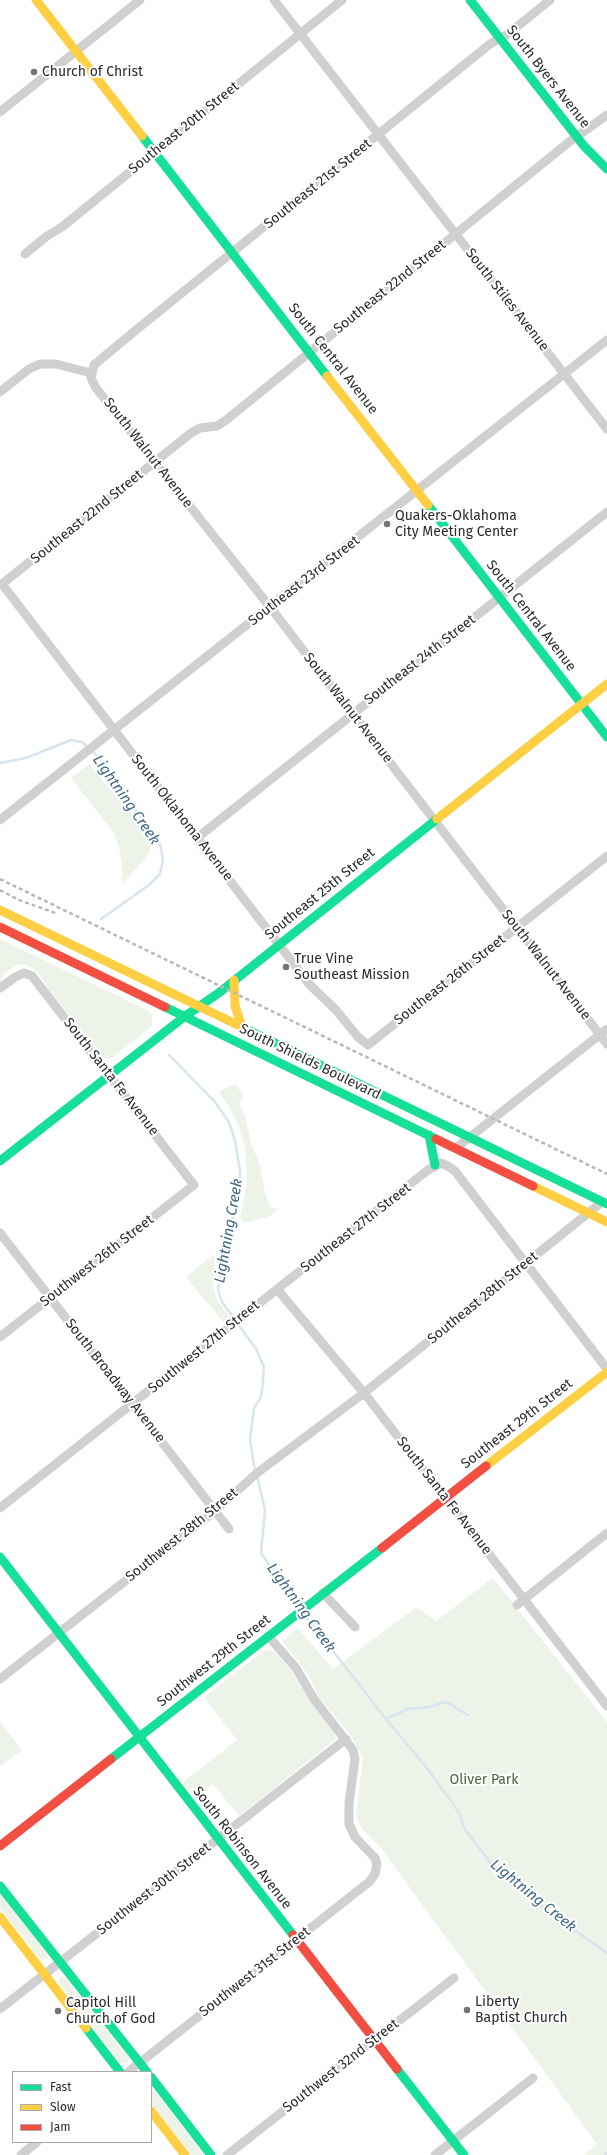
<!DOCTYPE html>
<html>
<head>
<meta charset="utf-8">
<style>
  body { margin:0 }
  #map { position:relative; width:607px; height:2155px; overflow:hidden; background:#fff; font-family:"Fira Sans",sans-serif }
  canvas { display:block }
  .legend { position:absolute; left:12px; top:2071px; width:140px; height:72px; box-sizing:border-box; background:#fff; border:1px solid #aaa; margin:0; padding:5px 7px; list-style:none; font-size:12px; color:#2b2b2b }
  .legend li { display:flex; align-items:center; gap:8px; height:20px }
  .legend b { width:20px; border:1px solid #aaa }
</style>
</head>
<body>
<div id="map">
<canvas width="607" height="2155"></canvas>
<ul class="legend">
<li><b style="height:5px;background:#16e098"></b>Fast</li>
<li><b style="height:5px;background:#ffcf43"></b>Slow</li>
<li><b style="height:5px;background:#f24e42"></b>Jam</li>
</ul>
</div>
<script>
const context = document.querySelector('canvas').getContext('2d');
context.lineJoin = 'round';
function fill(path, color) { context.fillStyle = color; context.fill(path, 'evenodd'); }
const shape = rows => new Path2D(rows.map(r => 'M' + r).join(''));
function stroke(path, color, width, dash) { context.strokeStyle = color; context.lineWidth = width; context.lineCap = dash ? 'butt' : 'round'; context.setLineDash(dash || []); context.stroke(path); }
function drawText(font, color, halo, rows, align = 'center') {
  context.font = font + ' "Fira Sans",sans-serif'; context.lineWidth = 4; context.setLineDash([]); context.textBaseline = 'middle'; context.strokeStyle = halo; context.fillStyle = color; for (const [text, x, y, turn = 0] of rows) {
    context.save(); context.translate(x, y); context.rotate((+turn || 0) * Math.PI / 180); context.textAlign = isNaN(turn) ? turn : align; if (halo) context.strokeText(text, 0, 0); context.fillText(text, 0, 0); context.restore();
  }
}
fill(shape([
  [89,764,150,836,151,846,148,856,122,884,122,864,119,848,114,833,71,778],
  [0,939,149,1011,152,1015,152,1026,112,1058,107,1059,101,1056,47,987,43,979,33,969,25,964,17,965,5,973,0,982],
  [235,1084,244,1096,239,1103,245,1116,252,1146,260,1165,265,1192,269,1205,278,1210,270,1216,244,1223,240,1218,247,1183,245,1146,235,1117,219,1091],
  [214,1254,215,1278,213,1286,217,1300,230,1318,224,1323,186,1277],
  [493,1578,607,1722,607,2155,584,2155,597,2144,380,1847,363,1830,356,1816,363,1757,349,1733,318,1696,310,1677,282,1641,298,1628,333,1669,417,1607,436,1621],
  [265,1650,273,1651,289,1667,310,1701,334,1733,336,1739,239,1816,213,1784,197,1797,194,1796,183,1782,237,1740,204,1697],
  [0,1722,22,1750,0,1766],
  [0,1892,49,1956,47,1960,40,1959,0,1908],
  [64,1976,129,2059,127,2063,121,2063,58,1982,60,1977],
  [151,2086,204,2155,191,2155,151,2103]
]), '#eef3ea');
stroke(shape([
  [0,763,26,758,71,740,82,742,99,758,160,844,163,860,160,874,149,885,101,919],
  [169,1055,215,1102,229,1122,235,1141,240,1170,239,1193,236,1209,229,1228,224,1249,218,1290,222,1302,256,1349,264,1367,262,1392,260,1399,254,1408,250,1440,255,1471],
  [257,1476,265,1510,261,1553,299,1607],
  [304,1614,386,1719,426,1767,452,1802,460,1815,464,1828,493,1866,512,1885,550,1913,607,1953],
  [386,1719,408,1709,429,1707,446,1702,468,1715],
  [605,2155,607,2152]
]), '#d7e5ef', 2.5);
stroke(shape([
  [274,0,607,429],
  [550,0,508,34,490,44,136,330,94,365,91,378,96,388,270,607,607,1044],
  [0,112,140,0],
  [607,115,569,142,225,421,217,426,200,428,191,433,2,584,310,985,336,1010,358,1037,368,1045,607,856],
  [25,254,47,236,62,227,342,0],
  [0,392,29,369,40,364,56,364,91,373],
  [0,820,607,340],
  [197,838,607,512],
  [0,988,15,977,24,973,32,976,194,1185,0,1337],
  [456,1148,607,1029],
  [0,1233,229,1529],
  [277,1289,364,1393,607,1706],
  [0,1508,428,1170,441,1163,448,1166,455,1171,607,1369],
  [323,1593,355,1627],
  [517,1605,607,1533],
  [0,1679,216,1510,257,1473,364,1393,602,1202],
  [0,2009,346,1739],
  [128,2072,369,1882,375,1874,377,1864,375,1858,355,1837,349,1824,349,1803,355,1759,353,1750,314,1699,296,1668,268,1636],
  [21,2155,37,2142],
  [227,2155,454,1978],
  [435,2155,533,2078]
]), '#d0d0d0', 9);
stroke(shape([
  [470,0,584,146,607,169],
  [142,136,327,376],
  [428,505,607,737],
  [165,1007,436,1139],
  [246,1029,607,1204],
  [429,1135,435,1165],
  [0,1161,184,1017,220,992,437,819],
  [0,1557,293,1935],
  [111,1759,382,1548],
  [0,1886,147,2072],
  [86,2028,120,2072],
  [397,2069,464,2155],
  [151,2077,211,2155]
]), '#16e098', 9);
stroke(shape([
  [36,0,142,136],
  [327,376,428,505],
  [437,819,607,684],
  [0,910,246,1029],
  [234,980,235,1006,242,1027],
  [533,1186,607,1222],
  [486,1466,607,1372],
  [0,1917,86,2028],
  [151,2111,185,2155]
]), '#ffcf43', 9);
stroke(shape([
  [0,927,165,1007],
  [436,1139,533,1186],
  [382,1548,486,1466],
  [0,1846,111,1759],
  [293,1935,397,2069]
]), '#f24e42', 9);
stroke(shape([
  [0,879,607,1174],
  [0,890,19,900,58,914]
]), '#b8b8b8', 2.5, [4, 3]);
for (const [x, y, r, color] of [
  [34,72,4,"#757575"],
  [387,524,4,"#757575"],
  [286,967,4,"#757575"],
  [467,2010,4,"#757575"],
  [58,2011,4,"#757575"]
]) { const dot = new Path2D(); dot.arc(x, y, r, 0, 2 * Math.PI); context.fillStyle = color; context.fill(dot); stroke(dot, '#fff', 1.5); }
drawText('14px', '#2b2b2b', '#fff', [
  ["Church of Christ",42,72],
  ["Quakers-Oklahoma",395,516],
  ["City Meeting Center",395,532],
  ["True Vine",294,959],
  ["Southeast Mission",294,975],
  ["Liberty",475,2002],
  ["Baptist Church",475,2018],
  ["Capitol Hill",66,2003],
  ["Church of God",66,2019]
], 'left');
drawText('14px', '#2b2b2b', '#fff', [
  ["South Byers Avenue",548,77,52],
  ["Southeast 20th Street",184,128,-39],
  ["Southeast 21st Street",318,184,-39],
  ["Southeast 22nd Street",390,287,-39],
  ["South Stiles Avenue",507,300,52],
  ["South Central Avenue",333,359,52],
  ["South Walnut Avenue",148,453,52],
  ["Southeast 22nd Street",87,517,-39],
  ["Southeast 23rd Street",304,581,-38],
  ["South Central Avenue",531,616,52],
  ["Southeast 24th Street",420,660,-38],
  ["South Walnut Avenue",348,708,52],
  ["South Oklahoma Avenue",182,818,52],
  ["Southeast 25th Street",320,894,-39],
  ["South Walnut Avenue",546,965,52],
  ["Southeast 26th Street",450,980,-38],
  ["South Shields Boulevard",310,1062,26],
  ["South Santa Fe Avenue",111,1077,52],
  ["Southeast 27th Street",356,1228,-38],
  ["Southwest 26th Street",97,1261,-38],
  ["Southeast 28th Street",483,1298,-39],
  ["Southwest 27th Street",204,1347,-39],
  ["South Broadway Avenue",115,1381,52],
  ["Southeast 29th Street",517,1424,-38],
  ["South Santa Fe Avenue",444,1496,52],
  ["Southwest 28th Street",182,1535,-39],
  ["Southwest 29th Street",214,1661,-38],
  ["South Robinson Avenue",242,1848,52],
  ["Southwest 30th Street",154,1889,-38],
  ["Southwest 31st Street",255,1972,-38],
  ["Southwest 32nd Street",341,2066,-38]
]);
drawText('14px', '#4e633c', '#fff', [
  ["Oliver Park",484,1780]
]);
drawText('italic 15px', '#406987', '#fff', [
  ["Lightning Creek",126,800,55],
  ["Lightning Creek",229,1231,-80],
  ["Lightning Creek",301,1608,54],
  ["Lightning Creek",533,1896,39]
]);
</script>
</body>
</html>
